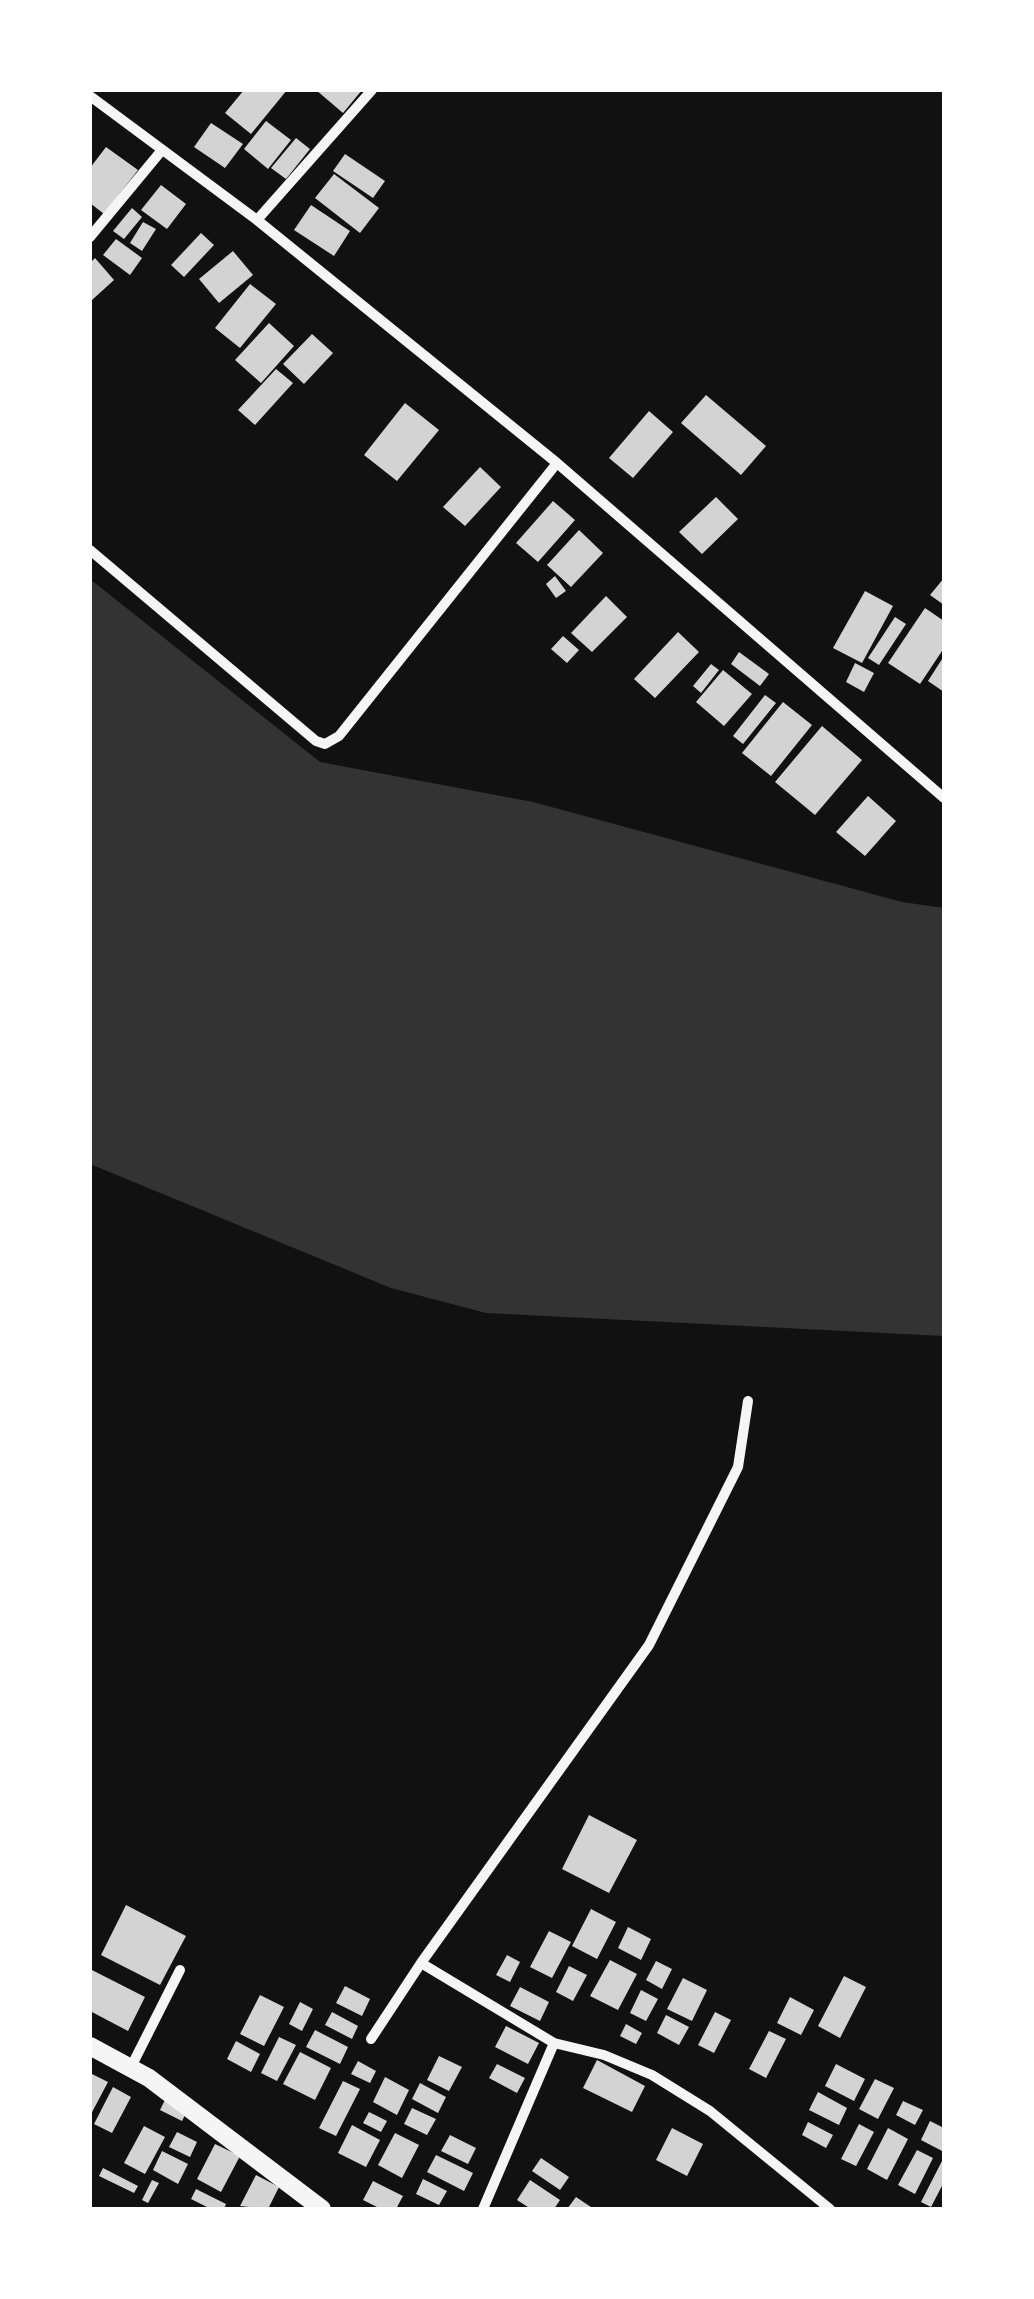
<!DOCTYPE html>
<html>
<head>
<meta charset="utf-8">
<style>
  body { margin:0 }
  #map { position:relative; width:1034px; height:2299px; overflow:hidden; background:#111; font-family:"Fira Sans",sans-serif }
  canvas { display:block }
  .frame { position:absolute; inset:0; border:92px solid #fff; pointer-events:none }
</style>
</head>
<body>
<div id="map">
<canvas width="1034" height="2299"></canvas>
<div class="frame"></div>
</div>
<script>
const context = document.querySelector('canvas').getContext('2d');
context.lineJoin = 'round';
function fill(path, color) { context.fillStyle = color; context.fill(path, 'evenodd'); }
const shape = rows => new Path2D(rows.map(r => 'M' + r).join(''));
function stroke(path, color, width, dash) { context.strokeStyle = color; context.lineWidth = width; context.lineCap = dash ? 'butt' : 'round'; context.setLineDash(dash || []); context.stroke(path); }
fill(shape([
  [90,579,320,762,533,802,902,902,944,908,944,1336,486,1313,391,1288,90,1164]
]), '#333');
fill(shape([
  [244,90,287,90,251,134,225,113],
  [316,90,362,90,343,113],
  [266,121,291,140,268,169,244,149],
  [211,123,243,144,225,168,194,147],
  [296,138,310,149,286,179,271,168],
  [106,147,138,170,104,214,90,203,90,168],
  [345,154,385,181,373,198,333,171],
  [334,174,379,208,360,233,315,198],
  [161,185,186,204,167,229,141,210],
  [311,205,350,231,334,256,294,230],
  [132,208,142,217,124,239,113,231],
  [143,222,156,229,142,251,130,243],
  [201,233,214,245,184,277,171,265],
  [116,239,142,258,130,275,103,255],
  [233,251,253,275,219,303,199,279],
  [95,258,114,280,92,300,90,263],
  [250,284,276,304,240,348,215,328],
  [269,323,294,346,261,383,235,360],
  [312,334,333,353,304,384,283,364],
  [276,369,293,383,255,425,238,410],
  [706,395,766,446,741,475,681,423],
  [405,403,439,430,397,481,364,455],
  [649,411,673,432,633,478,609,458],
  [480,467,501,487,465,526,443,507],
  [716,497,738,519,702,554,679,532],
  [553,501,575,520,538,562,516,543],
  [579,530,603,553,571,587,547,565],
  [555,576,566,591,556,598,546,584],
  [944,578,944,605,930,595],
  [865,591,893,606,862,663,833,648],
  [606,596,627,617,592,652,571,633],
  [925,608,944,621,944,648,920,684,888,663],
  [895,617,906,624,879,665,868,658],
  [678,632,699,652,655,698,634,679],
  [563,636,579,650,567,663,551,649],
  [739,652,769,674,760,686,731,664],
  [944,656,944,692,928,681],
  [855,663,874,673,864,692,846,682],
  [711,664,719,670,701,693,693,686],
  [723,670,752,694,724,726,696,702],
  [765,695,776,703,743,744,733,736],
  [783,702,812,725,771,776,742,753],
  [822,726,862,760,815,815,775,782],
  [868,796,896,821,865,856,836,832],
  [589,1815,637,1840,609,1893,562,1869],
  [126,1905,186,1936,160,1985,101,1955],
  [591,1909,616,1922,597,1959,572,1946],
  [628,1927,651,1939,641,1960,618,1948],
  [549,1931,571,1942,552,1978,530,1967],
  [507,1955,520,1962,510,1982,496,1975],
  [610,1960,637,1974,618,2010,590,1996],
  [656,1961,672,1969,662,1989,646,1980],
  [569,1966,587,1975,573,2001,556,1992],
  [90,1969,145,1997,128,2031,90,2011],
  [844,1976,866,1987,840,2038,818,2026],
  [683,1978,707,1990,692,2021,667,2009],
  [345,1986,370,1999,362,2016,336,2003],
  [520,1987,549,2002,540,2021,510,2006],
  [641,1990,658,1999,646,2021,630,2013],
  [260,1995,284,2007,264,2046,240,2034],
  [790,1997,814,2010,801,2035,777,2023],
  [300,2002,313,2009,302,2031,289,2024],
  [332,2012,358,2026,352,2039,325,2025],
  [715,2012,731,2020,714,2053,698,2045],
  [666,2015,689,2027,679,2045,657,2033],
  [626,2024,642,2033,636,2044,620,2036],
  [506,2026,539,2043,528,2064,495,2047],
  [315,2030,348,2047,340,2064,306,2047],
  [769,2031,786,2039,766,2078,749,2069],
  [279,2037,296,2045,277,2081,261,2073],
  [236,2041,260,2054,251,2072,227,2059],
  [300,2052,331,2068,315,2100,283,2084],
  [439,2056,462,2067,449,2091,427,2080],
  [597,2060,645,2086,632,2112,583,2088],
  [358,2061,376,2071,370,2083,351,2074],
  [497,2064,525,2078,517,2093,489,2078],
  [836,2064,865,2079,854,2101,825,2086],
  [90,2073,108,2082,90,2116],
  [385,2077,409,2090,397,2115,373,2102],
  [875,2079,894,2088,878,2119,859,2109],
  [343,2081,360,2089,336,2136,319,2128],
  [420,2083,446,2097,438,2113,412,2099],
  [113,2087,131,2097,112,2133,94,2124],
  [818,2092,847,2108,839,2125,809,2110],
  [168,2094,190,2105,182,2121,160,2110],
  [903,2101,923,2110,915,2125,896,2115],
  [412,2108,436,2119,427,2135,404,2124],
  [369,2112,387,2121,381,2132,363,2123],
  [930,2121,944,2128,944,2152,921,2140],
  [808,2122,833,2135,826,2148,802,2135],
  [859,2124,874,2132,856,2166,841,2159],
  [352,2125,380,2140,366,2167,338,2153],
  [144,2126,165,2137,145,2174,124,2163],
  [672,2128,703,2144,687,2176,656,2160],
  [888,2128,908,2139,887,2180,867,2169],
  [177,2132,197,2142,190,2157,169,2147],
  [395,2133,419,2145,402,2178,378,2165],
  [450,2135,476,2148,468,2164,441,2151],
  [215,2144,240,2156,221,2192,197,2179],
  [917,2150,933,2158,915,2194,898,2185],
  [162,2151,188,2164,178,2184,153,2170],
  [436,2155,473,2173,464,2191,427,2172],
  [944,2157,944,2182,931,2207,921,2202],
  [541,2158,569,2177,560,2190,532,2171],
  [103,2168,138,2186,134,2193,99,2176],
  [256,2175,279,2187,268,2209,240,2206],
  [423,2179,447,2191,439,2205,416,2194],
  [152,2180,159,2183,148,2203,142,2200],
  [530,2180,560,2200,554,2209,531,2209,517,2200],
  [373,2181,403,2196,396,2209,381,2209,363,2200],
  [196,2189,226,2204,224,2209,211,2209,191,2199],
  [576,2197,594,2209,567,2209]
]), '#d3d3d3');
stroke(shape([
  [90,96,257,220,557,463,944,798],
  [257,220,372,90],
  [90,237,162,150],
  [90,550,316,741,325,744,339,736,557,463],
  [371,2039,421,1963],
  [554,2043,421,1963,649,1645,738,1467,748,1401],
  [131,2067,180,1970],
  [483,2209,554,2043,604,2055,652,2075,710,2111,830,2209]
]), '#f5f5f5', 10);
stroke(shape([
  [90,2046,149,2078,322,2209]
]), '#f5f5f5', 18);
</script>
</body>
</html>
